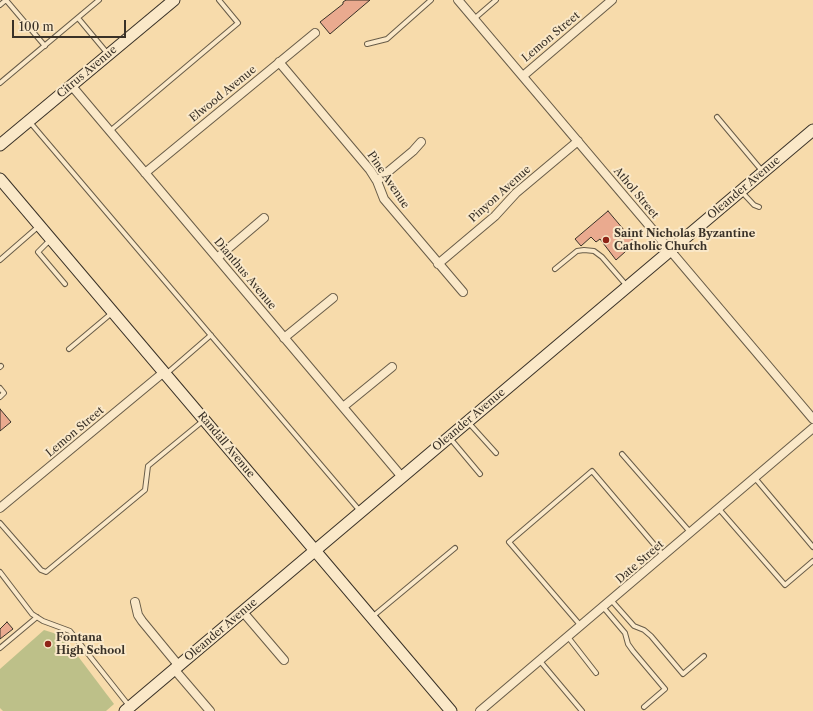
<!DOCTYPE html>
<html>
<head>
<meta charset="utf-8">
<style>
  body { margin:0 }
  #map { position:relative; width:813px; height:711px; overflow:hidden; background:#f7dbab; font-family:"Libre Caslon Text",serif }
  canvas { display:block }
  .scale { position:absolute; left:12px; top:20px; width:114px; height:18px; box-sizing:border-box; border:2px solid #393127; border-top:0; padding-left:5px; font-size:12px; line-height:14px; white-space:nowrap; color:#393127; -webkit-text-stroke:3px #fae8c8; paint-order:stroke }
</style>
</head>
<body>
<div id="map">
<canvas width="813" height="711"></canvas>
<div class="scale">100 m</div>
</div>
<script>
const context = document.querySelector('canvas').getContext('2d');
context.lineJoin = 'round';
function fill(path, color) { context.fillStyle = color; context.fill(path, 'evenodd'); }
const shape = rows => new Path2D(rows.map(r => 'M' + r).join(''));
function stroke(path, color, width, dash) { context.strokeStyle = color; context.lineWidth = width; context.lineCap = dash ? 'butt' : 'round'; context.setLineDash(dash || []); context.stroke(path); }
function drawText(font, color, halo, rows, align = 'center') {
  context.font = font + ' "Libre Caslon Text",serif'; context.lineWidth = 4; context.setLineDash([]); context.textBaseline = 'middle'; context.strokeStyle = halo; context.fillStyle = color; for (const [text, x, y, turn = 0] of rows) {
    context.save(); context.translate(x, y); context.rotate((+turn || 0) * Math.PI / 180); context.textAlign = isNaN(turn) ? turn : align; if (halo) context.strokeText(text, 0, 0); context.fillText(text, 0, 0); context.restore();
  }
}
fill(shape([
  [44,630,60,635,65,639,114,704,106,711,3,711,0,708,0,669]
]), '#bdc089');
const building = shape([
  [346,0,370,0,330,34,320,22,343,4,343,2,346,0],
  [608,211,635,243,616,260,600,239,596,242,591,237,581,246,575,239,608,211],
  [0,409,11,422,0,431,0,409],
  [7,622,13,629,0,639,0,629,7,622]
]);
fill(building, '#eaaa8f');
stroke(building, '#393127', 1);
const lane = shape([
  [6,0,45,46],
  [0,5,6,0],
  [78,18,108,54],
  [474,19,496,0],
  [367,44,387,39,431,0],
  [0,83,99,0],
  [717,117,763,172],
  [29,121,360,511],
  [110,131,238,23,219,0],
  [741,191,754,205,759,207],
  [50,240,38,252,65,284],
  [0,260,39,226],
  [555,269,577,251,584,250,594,251,602,257,627,286],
  [69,349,113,312],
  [0,367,1,366],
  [166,374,211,335],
  [0,388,4,393,0,397],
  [468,422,496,453],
  [449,437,480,474],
  [622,454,690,532],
  [755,478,813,547],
  [719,509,785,585,813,561],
  [0,523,41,570,46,572,145,490,148,466,204,420],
  [0,572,32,614,43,621,70,631,130,707],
  [611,600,634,626,644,630,651,636,683,674,704,656],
  [603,607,625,633,628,644,633,651,665,689,644,707],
  [372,617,455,548],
  [581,626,509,542,592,471,663,555],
  [568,637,596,673],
  [0,648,37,617],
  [540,661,582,711]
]);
const street = shape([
  [458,0,813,419],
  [279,62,370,170,377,181,384,199,463,292],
  [523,76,612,0],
  [71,85,402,477],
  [145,173,315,33],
  [377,181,413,151,421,142],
  [217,258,264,218],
  [438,264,495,216,516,193,578,141],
  [284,338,333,298],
  [343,407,392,367],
  [0,508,164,372],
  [135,602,138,615,142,621,179,666],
  [243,612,284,660],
  [174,669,210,711],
  [480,711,813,428]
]);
const secondary = shape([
  [0,145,174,0],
  [0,179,451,711],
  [125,711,813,130]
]);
stroke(lane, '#685c48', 6);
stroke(street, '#685c48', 10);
stroke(secondary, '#393127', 13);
stroke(lane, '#fae8c8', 4);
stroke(street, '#fae8c8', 8);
stroke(secondary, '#fae8c8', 11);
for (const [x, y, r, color] of [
  [606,240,4,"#8f2418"],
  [48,644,4,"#8f2418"]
]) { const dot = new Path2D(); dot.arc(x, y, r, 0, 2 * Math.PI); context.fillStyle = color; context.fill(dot); stroke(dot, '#fae8c8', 1.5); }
drawText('11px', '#393127', '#fae8c8', [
  ["Lemon Street",551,37,-40],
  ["Citrus Avenue",87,72,-40],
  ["Elwood Avenue",223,94,-39],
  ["Pine Avenue",388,180,56],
  ["Oleander Avenue",744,188,-40],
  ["Athol Street",636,193,50],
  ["Pinyon Avenue",500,194,-42],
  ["Dianthus Avenue",245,274,50],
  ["Oleander Avenue",469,420,-40],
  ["Lemon Street",75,432,-40],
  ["Randall Avenue",226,445,50],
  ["Date Street",640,562,-41],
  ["Oleander Avenue",221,630,-40]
]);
drawText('bold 11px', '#393127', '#fae8c8', [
  ["Saint Nicholas Byzantine",614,234],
  ["Catholic Church",614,247],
  ["Fontana",56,638],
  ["High School",56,651]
], 'left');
</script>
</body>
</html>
